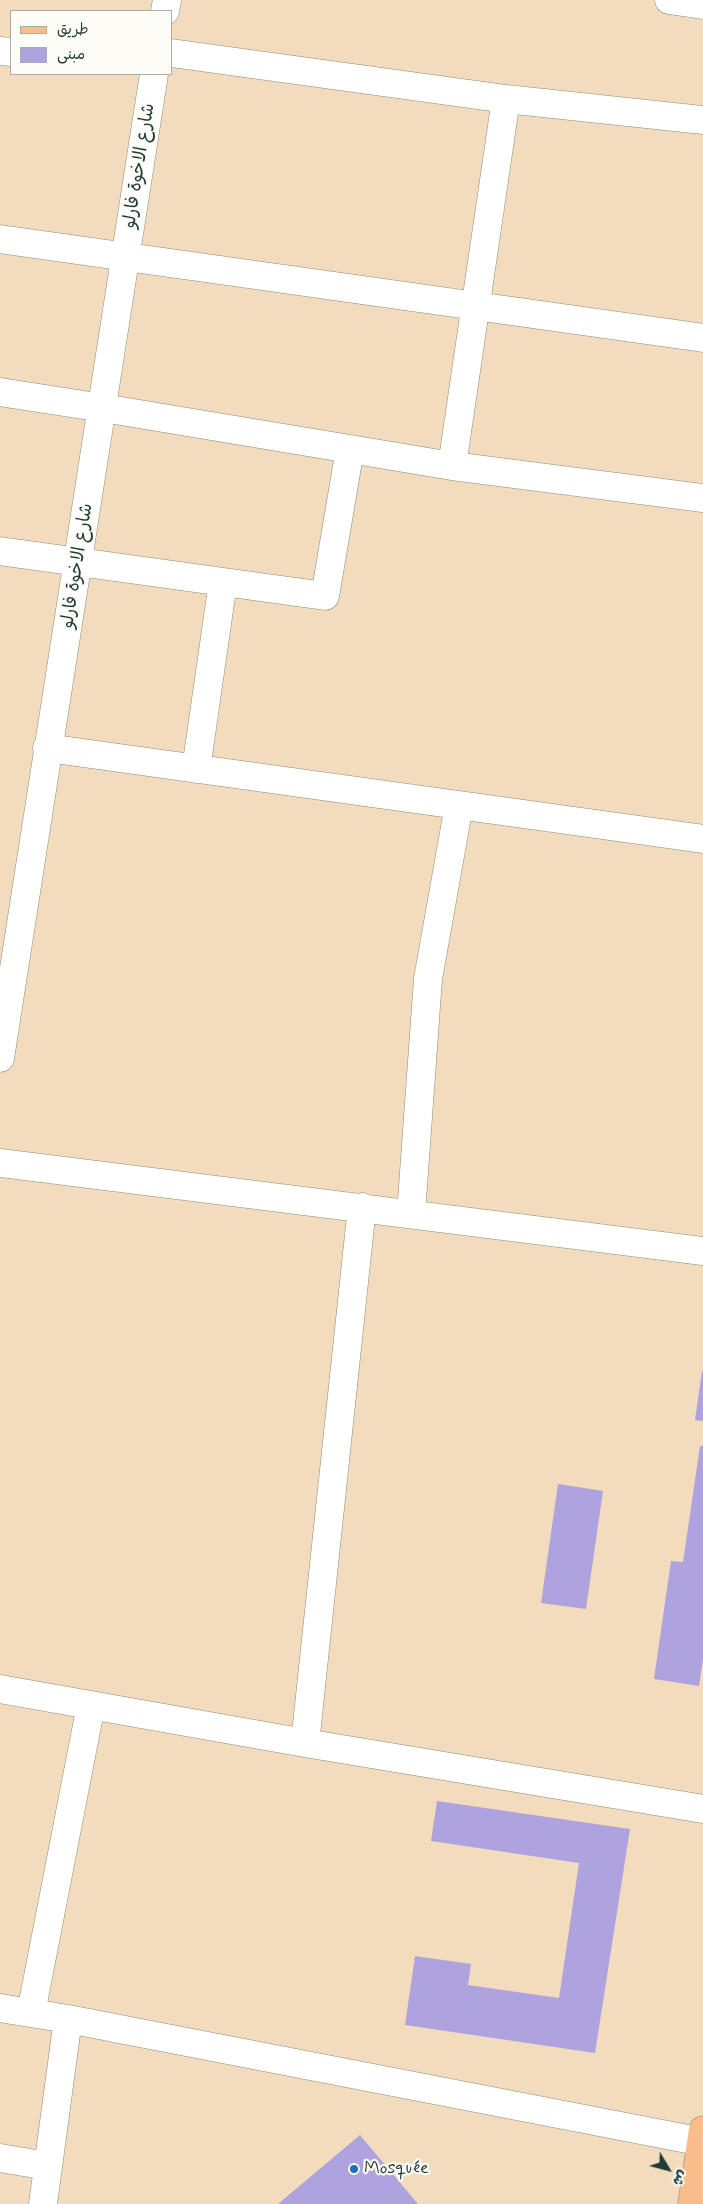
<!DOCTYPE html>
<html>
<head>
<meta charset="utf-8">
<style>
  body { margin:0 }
  #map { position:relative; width:703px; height:2204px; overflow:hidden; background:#f3dcbe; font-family:Mynerve,"Playpen Sans Arabic",sans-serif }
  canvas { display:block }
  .legend { position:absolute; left:10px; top:10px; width:162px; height:65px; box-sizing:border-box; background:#fdfcf7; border:1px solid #a4b0a9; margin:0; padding:6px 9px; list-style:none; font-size:15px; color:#1f3d34 }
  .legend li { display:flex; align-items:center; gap:10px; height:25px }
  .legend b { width:25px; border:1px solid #a4b0a9 }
  .north { position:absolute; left:643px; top:2144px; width:50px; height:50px; -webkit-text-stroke:4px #fdfcf7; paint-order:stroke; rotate:127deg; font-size:14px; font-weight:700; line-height:20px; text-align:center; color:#1f3d34 }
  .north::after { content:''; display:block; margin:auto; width:18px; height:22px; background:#1f3d34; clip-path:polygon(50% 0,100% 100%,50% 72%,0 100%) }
</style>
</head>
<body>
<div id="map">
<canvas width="703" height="2204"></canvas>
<ul class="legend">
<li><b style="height:6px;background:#f9bc8a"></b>طريق</li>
<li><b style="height:14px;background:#aea3de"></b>مبنى</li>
</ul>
<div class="north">ش</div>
</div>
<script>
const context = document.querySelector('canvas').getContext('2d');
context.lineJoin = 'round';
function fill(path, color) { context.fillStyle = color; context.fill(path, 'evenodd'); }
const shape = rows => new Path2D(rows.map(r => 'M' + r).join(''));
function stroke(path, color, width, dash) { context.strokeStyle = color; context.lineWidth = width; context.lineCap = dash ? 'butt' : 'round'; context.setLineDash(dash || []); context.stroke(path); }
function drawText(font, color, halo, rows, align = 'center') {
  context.font = font + ' Mynerve,"Playpen Sans Arabic",sans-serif'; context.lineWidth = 4.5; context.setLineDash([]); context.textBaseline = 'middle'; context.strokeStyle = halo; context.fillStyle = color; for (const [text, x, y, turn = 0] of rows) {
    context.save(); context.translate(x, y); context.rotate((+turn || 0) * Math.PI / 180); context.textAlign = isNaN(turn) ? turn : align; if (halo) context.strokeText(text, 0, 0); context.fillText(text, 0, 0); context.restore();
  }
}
fill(shape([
  [702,1371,703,1371,703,1421,695,1420],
  [700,1446,703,1446,703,1659,699,1686,654,1679,671,1561,683,1562],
  [558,1484,603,1491,586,1609,541,1603],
  [437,1801,630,1829,595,2053,405,2025,415,1956,471,1964,468,1985,559,1998,579,1863,431,1841],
  [360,2135,418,2204,278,2204]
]), '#aea3de');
const minor = shape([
  [669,0,703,5],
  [165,11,167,0],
  [0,51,11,52],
  [171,53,506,99,703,120],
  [0,239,703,338],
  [0,392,103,408,452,466,703,498],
  [452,466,506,99],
  [0,551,325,596,350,449],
  [47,748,703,839],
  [196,769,223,582],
  [0,1058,154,74],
  [0,1163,703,1251],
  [411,1214,428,979,459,805],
  [0,1689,305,1743,703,1809],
  [305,1743,362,1207],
  [0,2008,68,2019,703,2142],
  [31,2013,91,1705],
  [0,2158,48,2166],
  [43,2204,68,2019]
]);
const major = shape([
  [692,2204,703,2130]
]);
stroke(minor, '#898c79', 29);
stroke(major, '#898c79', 29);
stroke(minor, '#fff', 28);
stroke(major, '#f9bc8a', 28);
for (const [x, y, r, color] of [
  [354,2169,5,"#1f6fb2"]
]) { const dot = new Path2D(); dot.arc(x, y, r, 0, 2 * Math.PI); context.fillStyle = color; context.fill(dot); stroke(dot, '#fdfcf7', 2); }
drawText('18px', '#1f3d34', '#fdfcf7', [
  ["شارع الاخوة فارلو",140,166,-81],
  ["شارع الاخوة فارلو",78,566,-81]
]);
drawText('18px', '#1f3d34', '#fdfcf7', [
  ["Mosquée",364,2169]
], 'left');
</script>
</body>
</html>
